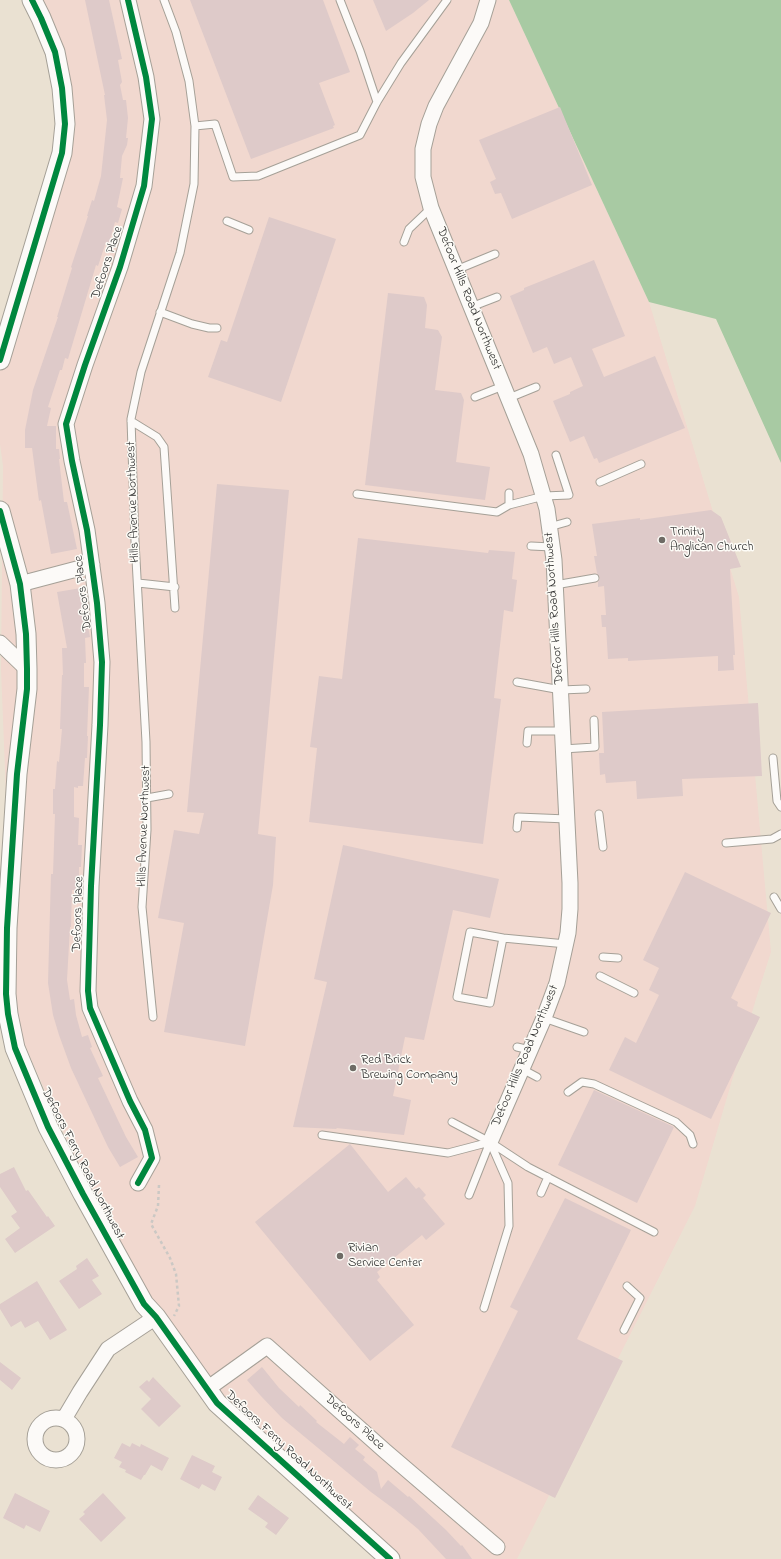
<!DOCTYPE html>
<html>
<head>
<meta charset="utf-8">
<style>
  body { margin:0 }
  canvas { display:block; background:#eae1d2 }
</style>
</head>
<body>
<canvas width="781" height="1559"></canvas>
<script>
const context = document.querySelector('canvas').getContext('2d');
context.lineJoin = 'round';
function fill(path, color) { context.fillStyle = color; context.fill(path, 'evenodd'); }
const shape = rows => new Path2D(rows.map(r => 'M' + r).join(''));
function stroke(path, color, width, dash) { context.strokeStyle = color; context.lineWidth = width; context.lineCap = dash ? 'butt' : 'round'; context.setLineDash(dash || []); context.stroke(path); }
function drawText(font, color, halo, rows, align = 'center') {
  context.font = font + ' "Indie Flower",sans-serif'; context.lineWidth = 3; context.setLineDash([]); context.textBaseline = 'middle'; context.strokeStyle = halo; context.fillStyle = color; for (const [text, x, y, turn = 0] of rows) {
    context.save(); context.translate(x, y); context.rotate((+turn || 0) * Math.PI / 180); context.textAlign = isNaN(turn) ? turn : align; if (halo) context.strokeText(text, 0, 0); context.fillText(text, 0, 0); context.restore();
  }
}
fill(shape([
  [32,0,509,0,649,302,739,597,771,952,756,999,695,1206,517,1559,390,1559,217,1403,103,1221,15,1023,1,669,3,466,0,444,0,353,67,148,59,68]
]), '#f1d8cf');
fill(shape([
  [509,0,781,0,781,463,716,319,649,302]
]), '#a8caa3');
fill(shape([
  [85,0,109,0,122,59,118,60,122,82,120,85,123,100,126,100,128,118,126,138,128,138,127,145,122,156,120,178,123,178,117,207,122,209,118,223,115,222,109,243,106,242,98,266,96,265,68,359,65,358,62,370,60,370,48,407,51,408,47,426,56,426,56,449,59,449,60,459,59,459,64,502,67,502,77,549,51,554,41,500,39,501,32,448,25,448,25,430,33,390,58,317,57,317,72,268,71,267,88,216,87,216,92,200,94,201,101,176,107,120,104,95,105,95],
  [190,0,323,0,350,72,319,83,335,125,333,126,334,128,251,159],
  [373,0,429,0,413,13,386,31],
  [560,107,592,185,512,219,501,193,495,194,490,182,496,179,479,140],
  [269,217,336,239,281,402,208,377,221,340,227,342],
  [594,260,625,336,592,349,604,377,655,356,685,428,599,463,597,458,594,459,584,436,570,442,553,401,570,394,570,392,583,386,571,357,554,364,547,347,533,353,510,296,524,290,524,288],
  [388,293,424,297,427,305,425,328,438,330,442,337,435,390,461,393,464,400,456,462,490,467,485,500,365,485],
  [217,484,289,490,258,834,276,837,273,885,245,1046,164,1032,184,923,158,918,174,830,199,834,204,813,187,812],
  [711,510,721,517,741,567,730,569,735,655,733,655,734,670,718,671,718,656,628,661,628,658,608,659,606,627,602,627,601,615,606,615,604,586,598,587,598,582,600,578,597,573,594,556,597,556,592,524,640,518,640,520],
  [358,538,488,553,489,550,515,552,512,579,517,580,513,612,504,610,494,698,501,699,483,844,309,822,317,748,310,747,319,676,342,679],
  [81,588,90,637,85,638,86,663,84,663,84,687,89,687,87,736,88,736,87,758,85,758,83,786,78,786,78,788,74,787,74,817,79,818,78,845,82,845,81,867,79,867,79,890,72,890,71,927,70,927,67,980,70,1000,74,999,76,1015,82,1037,88,1035,92,1047,90,1048,103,1076,98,1078,126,1137,138,1157,120,1167,108,1147,71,1068,59,1035,53,1015,48,983,51,874,53,874,55,814,53,814,53,789,55,789,57,761,59,762,62,729,60,729,62,675,63,675,62,648,67,648,57,592],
  [758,703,762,776,682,779,683,796,637,799,636,781,606,783,605,774,600,775,599,753,604,753,602,712],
  [343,845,499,879,490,918,453,910,424,1040,405,1037,393,1096,411,1100,404,1135,336,1128,337,1129,293,1127,327,982,314,979],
  [685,872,771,913,731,998,738,1002,737,1006,760,1017,711,1119,609,1070,625,1037,636,1043,659,995,649,990,659,968,643,960],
  [594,1090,674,1127,637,1203,558,1165],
  [350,1144,388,1192,406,1177,416,1189,419,1187,426,1195,423,1198,445,1224,426,1240,422,1235,377,1272,380,1277,377,1280,414,1325,370,1361,255,1222],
  [14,1167,26,1191,28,1190,47,1217,48,1216,55,1226,15,1253,5,1239,20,1228,11,1216,17,1212,0,1187,0,1174],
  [565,1198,631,1230,577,1339,623,1361,555,1498,451,1447,518,1311,510,1307],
  [87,1258,99,1276,92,1280,102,1294,79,1309,59,1281,77,1269,76,1266],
  [37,1281,67,1330,50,1340,38,1321,25,1328,21,1321,11,1327,0,1309,0,1304],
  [0,1362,21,1378,12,1390,0,1380],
  [262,1367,279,1388,299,1407,300,1405,317,1421,316,1422,344,1444,350,1437,359,1445,355,1449,365,1457,363,1460,377,1472,381,1489,388,1480,408,1497,409,1496,446,1530,461,1546,462,1545,472,1559,446,1559,418,1529,394,1509,371,1492,282,1418,260,1395,247,1380],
  [153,1377,181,1406,159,1427,141,1409,151,1399,139,1387,147,1380,149,1382],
  [122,1443,130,1447,132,1443,140,1447,141,1444,169,1458,162,1471,151,1465,145,1475,144,1475,141,1480,125,1472,126,1470,119,1467,122,1462,114,1458],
  [192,1455,215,1466,212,1472,222,1477,215,1491,202,1484,199,1489,180,1479],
  [15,1493,50,1511,40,1532,26,1525,24,1529,3,1518],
  [103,1493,126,1518,101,1542,79,1519,85,1514,83,1512],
  [258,1495,289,1518,276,1535,265,1527,268,1523,248,1509]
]), '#decac9');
const service = shape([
  [340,0,360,51,377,102],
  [195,126,215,124,233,177,258,176,360,135,377,102,401,63,447,0],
  [227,221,249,230],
  [404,242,409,229,431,208],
  [456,270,495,254],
  [471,307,497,297],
  [160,312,192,324,209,328,217,328],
  [475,397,503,386],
  [509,398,536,387],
  [131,421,157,437,164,447,175,608],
  [600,482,641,464],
  [357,494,497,512,509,505,509,493],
  [509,505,544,496,569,495,556,455],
  [549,527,567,522],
  [531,546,552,547],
  [138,583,175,587],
  [555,585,595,578],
  [517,682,561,690,586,689],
  [527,743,528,731,563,731],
  [563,749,595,747,594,720],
  [773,758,777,801,781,807],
  [147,798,169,794],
  [599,814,603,847],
  [517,828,518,817,567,819],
  [726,843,772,839,781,834],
  [774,897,781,909],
  [503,938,490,1003,457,997,470,932,503,938,566,944],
  [603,957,618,958],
  [600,976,634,993],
  [153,1017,142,907,147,830,146,742,135,541,131,419,141,372,180,253,194,184,195,126,189,81,176,32,164,0],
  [544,1018,584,1032],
  [517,1047,530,1050],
  [522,1069,537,1077],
  [568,1092,582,1082,594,1084,676,1122,690,1135,693,1144],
  [452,1122,490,1142,528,1167,654,1232],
  [322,1135,448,1153,490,1142],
  [541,1193,548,1177],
  [469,1195,490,1142],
  [484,1308,509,1226,508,1183,490,1142],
  [624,1330,640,1298,627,1286]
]);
const minor = shape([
  [128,0,146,77,152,119,144,186,120,267,85,365,66,424,72,461,87,530,97,603,102,662,100,725,91,886,88,991,90,1008,130,1101,145,1130,152,1158,138,1183],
  [488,0,481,23,436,106,429,124,423,149,423,177,431,208,531,454,547,509,554,560,570,883,570,909,568,933,557,983,544,1018,490,1142],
  [20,584,92,565],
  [0,643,27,669],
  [207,1389,267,1346,385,1451,497,1547],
  '35 1439a21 21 0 1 1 42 0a21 21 0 1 1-42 0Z',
  [64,1419,80,1392,108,1349,156,1317]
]);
const tertiary = shape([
  [0,360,62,153,65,124,62,88,55,52,41,18,32,0],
  [0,511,20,584,26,634,27,669,27,689,17,774,7,928,6,994,8,1014,15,1048,48,1127,83,1194,144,1304,156,1317,217,1403,390,1559]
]);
stroke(service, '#a5a097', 9);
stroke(minor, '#a5a097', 17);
stroke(tertiary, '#a5a097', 21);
stroke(shape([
  [159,1185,158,1206,151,1224,170,1258,176,1274,179,1306,174,1316]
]), '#cbc8c4', 2.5, [3, 3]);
stroke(service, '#fcfaf8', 7);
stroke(minor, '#fcfaf8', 15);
stroke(tertiary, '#fcfaf8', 19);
stroke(shape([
  [128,0,146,77,152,119,144,186,120,267,85,365,66,424,72,461,87,530,97,603,102,662,100,725,91,886,88,991,90,1008,130,1101,145,1130,152,1158,138,1183],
  [0,360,62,153,65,124,62,88,55,52,41,18,32,0],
  [0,511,20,584,26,634,27,669,27,689,17,774,7,928,6,994,8,1014,15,1048,48,1127,83,1194,144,1304,156,1317,217,1403,390,1559]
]), '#00873e', 6);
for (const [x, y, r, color] of [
  [662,540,4,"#6e6b65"],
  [353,1068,4,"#6e6b65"],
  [340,1256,4,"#6e6b65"]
]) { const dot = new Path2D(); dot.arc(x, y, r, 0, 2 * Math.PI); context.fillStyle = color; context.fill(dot); stroke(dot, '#fdfcf7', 1.5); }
drawText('13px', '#2b2b2b', '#fdfcf7', [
  ["Defoors Place",108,263,-72],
  ["Defoor Hills Road Northwest",468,299,68],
  ["Hills Avenue Northwest",134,502,-92],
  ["Defoors Place",84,593,-97],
  ["Defoor Hills Road Northwest",555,608,-94],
  ["Hills Avenue Northwest",145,826,-88],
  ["Defoors Place",79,914,-88],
  ["Defoor Hills Road Northwest",526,1056,-67],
  ["Defoors Ferry Road Northwest",82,1164,63],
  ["Defoors Place",354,1423,42],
  ["Defoors Ferry Road Northwest",288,1451,43]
]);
drawText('13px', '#2b2b2b', '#fdfcf7', [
  ["Trinity",670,533],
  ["Anglican Church",670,548],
  ["Red Brick",361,1061],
  ["Brewing Company",361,1076],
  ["Rivian",348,1249],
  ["Service Center",348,1264]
], 'left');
</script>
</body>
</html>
